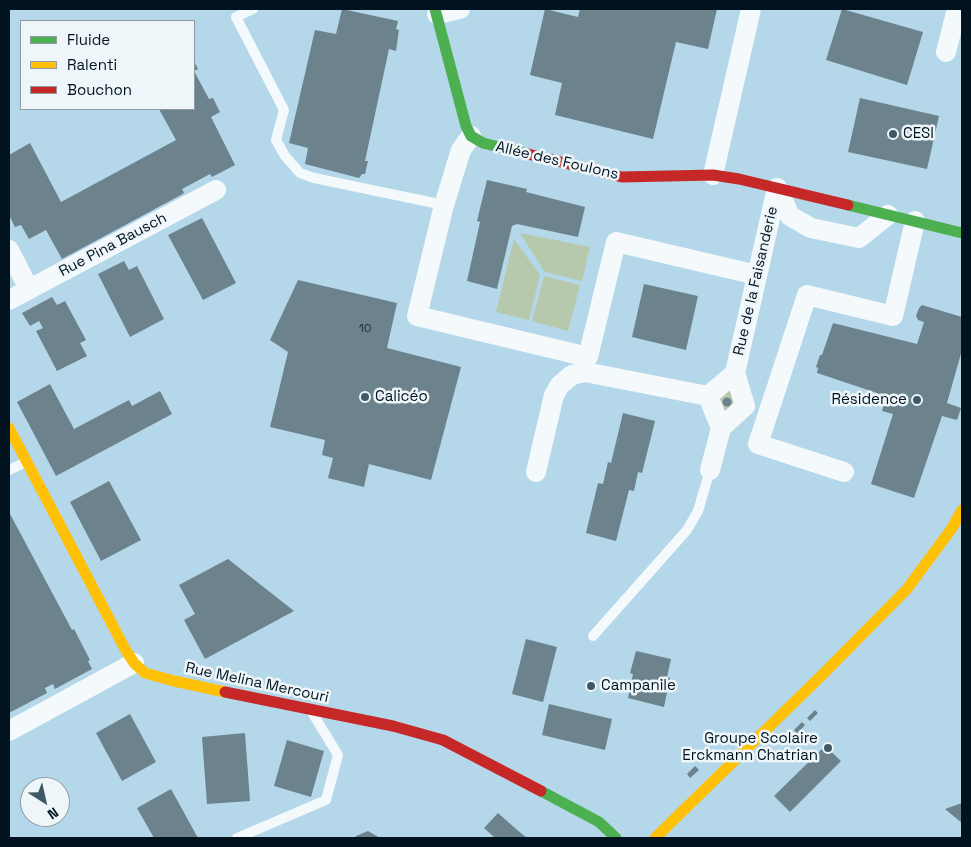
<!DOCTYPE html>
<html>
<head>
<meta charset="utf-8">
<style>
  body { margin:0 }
  #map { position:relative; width:971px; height:847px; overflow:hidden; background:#b4d7e9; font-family:"Space Grotesk",sans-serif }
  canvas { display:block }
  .frame { position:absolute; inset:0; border:10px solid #00131e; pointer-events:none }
  .legend { position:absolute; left:20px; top:20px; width:175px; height:90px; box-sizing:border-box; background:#eef6fa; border:1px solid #8f9ba2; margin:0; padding:6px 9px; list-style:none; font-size:15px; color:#00131e }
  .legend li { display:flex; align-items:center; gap:10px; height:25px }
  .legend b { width:25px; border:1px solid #8f9ba2 }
  .north { position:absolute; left:20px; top:777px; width:50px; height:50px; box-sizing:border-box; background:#eef6fa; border:1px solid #8f9ba2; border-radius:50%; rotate:145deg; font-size:14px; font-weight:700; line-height:20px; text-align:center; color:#00131e }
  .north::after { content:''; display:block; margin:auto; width:18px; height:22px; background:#3f5865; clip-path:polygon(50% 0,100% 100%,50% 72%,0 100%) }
</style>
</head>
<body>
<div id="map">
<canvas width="971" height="847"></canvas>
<div class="frame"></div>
<ul class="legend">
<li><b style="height:6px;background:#4caf50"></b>Fluide</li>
<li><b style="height:6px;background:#ffc107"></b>Ralenti</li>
<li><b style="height:6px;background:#c62828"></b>Bouchon</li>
</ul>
<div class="north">N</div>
</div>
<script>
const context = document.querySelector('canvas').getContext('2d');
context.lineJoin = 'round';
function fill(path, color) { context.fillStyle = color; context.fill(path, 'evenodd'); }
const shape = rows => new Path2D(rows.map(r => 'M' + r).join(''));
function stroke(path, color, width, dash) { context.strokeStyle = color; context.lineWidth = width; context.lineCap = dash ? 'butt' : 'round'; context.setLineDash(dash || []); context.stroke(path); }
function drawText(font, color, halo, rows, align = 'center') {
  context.font = font + ' "Space Grotesk",sans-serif'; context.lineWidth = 5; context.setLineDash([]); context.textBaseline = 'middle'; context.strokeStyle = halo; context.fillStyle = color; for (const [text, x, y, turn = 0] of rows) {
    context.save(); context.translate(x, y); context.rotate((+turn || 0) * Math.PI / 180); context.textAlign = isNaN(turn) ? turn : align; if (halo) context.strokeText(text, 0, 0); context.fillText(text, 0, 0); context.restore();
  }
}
fill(shape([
  [520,233,590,247,582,281,545,272],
  [514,239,540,275,529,320,496,312],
  [544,276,580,285,568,331,532,321],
  [729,391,732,391,735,407,725,414,718,402,721,396]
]), '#b7c9ac');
fill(shape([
  [342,9,398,21,396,29,399,30,396,51,389,49,365,161,368,161,365,174,362,174,359,178,305,164,308,148,289,143,315,30,336,34],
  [545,9,578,17,580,9,717,9,708,49,676,42,653,139,555,115,562,83,530,75],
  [842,9,923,32,907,85,826,60],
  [194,61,198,69,194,71,209,99,213,98,220,112,211,117,235,165,212,177,210,174,197,181,182,189,184,193,181,195,62,259,46,230,29,239,21,225,15,227,9,215,9,155,30,143,61,202,176,140,159,109,194,109],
  [860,98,939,116,927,169,848,152],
  [487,180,527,189,526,192,585,207,578,237,517,224,512,226,497,289,467,281,480,222,477,221],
  [202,218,236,283,203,300,168,235],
  [124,261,129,270,137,266,164,319,130,337,98,274],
  [298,280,397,303,387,348,461,367,431,480,369,464,364,487,328,478,333,458,322,455,325,440,270,427,288,352,270,340],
  [644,284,698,296,686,350,632,337],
  [52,297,57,305,65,301,86,340,80,343,87,356,57,371,36,331,43,328,39,321,30,326,22,313],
  [922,305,962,317,962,350,947,403,961,408,957,420,942,416,914,498,871,484,893,414,882,411,886,396,817,373,818,368,816,367,820,355,822,355,833,323,917,344,924,322,918,320,916,316,919,308],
  [50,384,74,429,129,400,132,406,160,391,172,414,56,476,17,402],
  '722.5 402a4.5 4.5 0 1 1 9 0a4.5 4.5 0 1 1-9 0Z',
  [623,413,655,421,642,473,638,472,634,491,629,490,616,541,586,533,598,483,603,484,608,462,611,463],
  [109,481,141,540,101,561,70,502],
  [9,512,72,630,74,629,90,660,88,661,92,669,55,689,53,684,45,688,47,693,9,713],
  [228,559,294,611,205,659,184,620,195,614,179,585],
  [526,639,557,647,543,702,512,694],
  [636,651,671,659,667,677,670,678,664,707,628,698,633,674,630,673],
  [549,704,612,719,605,750,542,735],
  [815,710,818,713,810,721,807,718],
  [130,714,156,762,122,781,96,733],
  [802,722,805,725,797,734,794,730],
  [245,733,250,801,207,804,202,737],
  [287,740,324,751,311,797,274,786],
  [825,746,841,761,790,812,774,796],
  [695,766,699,770,690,778,687,774],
  [171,789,198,838,154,838,137,808],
  [962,803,962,823,945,809],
  [498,813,516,829,527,838,495,838,484,828],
  [368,831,380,838,355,838,356,836]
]), '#6c838d');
stroke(shape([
  [253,9,236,17,284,110,276,140,285,156,300,173,314,178,444,205],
  [9,470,26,462],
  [593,636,687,530,698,511,710,470],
  [237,838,326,800,338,755,313,714]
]), '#f4f9fc', 10);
stroke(shape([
  [437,14,460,9],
  [946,52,957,9],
  [471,136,461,150,444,205,417,316,588,357,616,242,757,275],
  [713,175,751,9],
  [777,188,790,216,811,228,859,238,888,215],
  [9,250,29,289],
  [9,300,216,190],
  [735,373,708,396,721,428,745,406,735,373,777,188],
  [710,470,721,428],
  [536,472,554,395,560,385,572,375,585,372,708,396],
  [844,472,758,444,807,295,893,316,915,221],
  [9,731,134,663]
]), '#f4f9fc', 20);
stroke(shape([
  [435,9,466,126,471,136,483,143,528,154],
  [848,205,962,233],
  [541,791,599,822,616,838]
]), '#4caf50', 11);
stroke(shape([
  [9,428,125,649,134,663,145,673,174,681,225,692],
  [655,838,823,674,907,589,952,528,962,510]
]), '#ffc107', 11);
stroke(shape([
  [528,154,622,177,713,175,739,179,848,205],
  [225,692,393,726,443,740,541,791]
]), '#c62828', 11);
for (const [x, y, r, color] of [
  [893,134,5,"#3f5865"],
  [365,397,5,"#3f5865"],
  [917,400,5,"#3f5865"],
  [591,686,5,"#3f5865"],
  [828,748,5,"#3f5865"]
]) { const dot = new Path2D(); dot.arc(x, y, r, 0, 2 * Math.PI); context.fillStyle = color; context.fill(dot); stroke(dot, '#eef6fa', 2); }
drawText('12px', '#1b2f3a', null, [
  ["10",365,329]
]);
drawText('15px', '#00131e', '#eef6fa', [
  ["CESI",903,134],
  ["Calicéo",375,397],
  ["Résidence",907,400,"right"],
  ["Campanile",601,686],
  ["Groupe Scolaire",818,739,"right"],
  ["Erckmann Chatrian",818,756,"right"]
], 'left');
drawText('15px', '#00131e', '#eef6fa', [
  ["Allée des Foulons",557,161,13],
  ["Rue Pina Bausch",113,245,-28],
  ["Rue de la Faisanderie",756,281,-77],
  ["Rue Melina Mercouri",257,683,12]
]);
</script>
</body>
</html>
